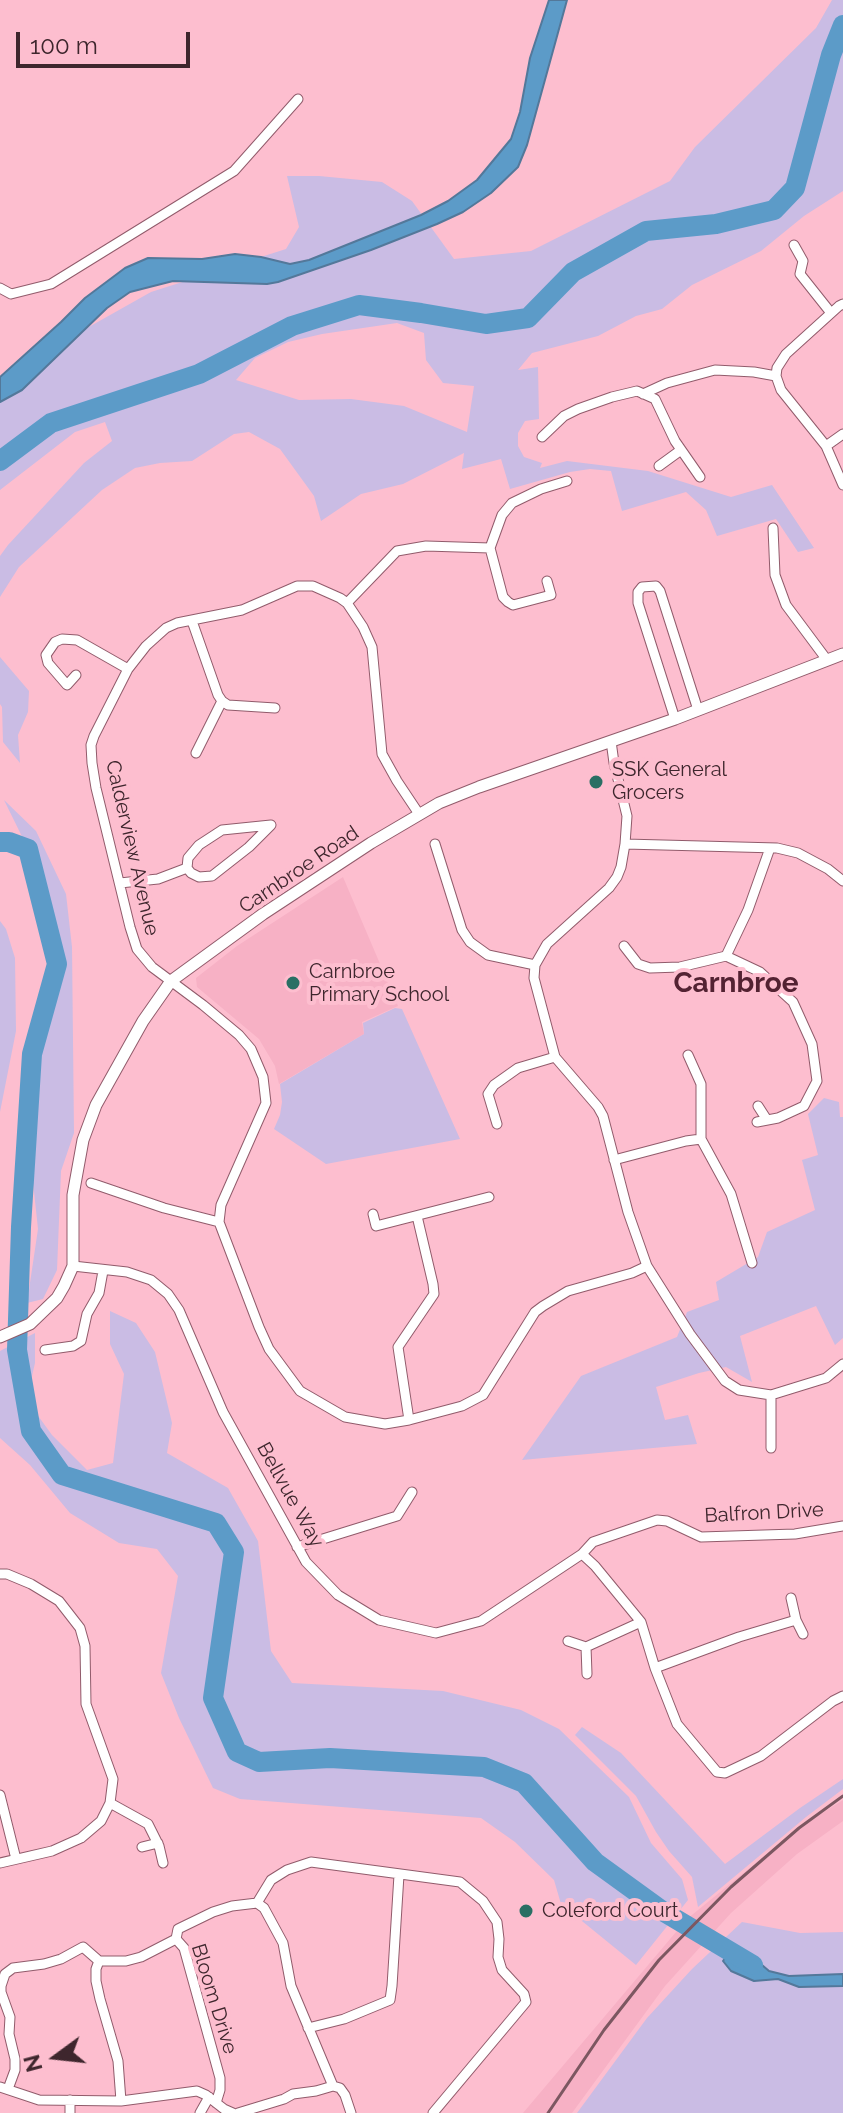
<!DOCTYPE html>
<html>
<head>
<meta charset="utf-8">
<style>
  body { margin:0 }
  #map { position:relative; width:843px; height:2113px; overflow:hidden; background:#fdbecf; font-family:Raleway,sans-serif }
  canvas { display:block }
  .north { position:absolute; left:16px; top:2017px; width:80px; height:80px; -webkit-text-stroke:6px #fdbecf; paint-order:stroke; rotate:255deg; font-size:22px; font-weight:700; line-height:32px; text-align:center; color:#3e262d }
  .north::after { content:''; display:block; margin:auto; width:28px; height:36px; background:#3e262d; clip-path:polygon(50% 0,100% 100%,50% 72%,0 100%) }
  .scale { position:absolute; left:16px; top:32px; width:174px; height:36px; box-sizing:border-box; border:4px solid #3e262d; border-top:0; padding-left:10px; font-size:24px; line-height:28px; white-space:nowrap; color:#3e262d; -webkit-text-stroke:6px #fdbecf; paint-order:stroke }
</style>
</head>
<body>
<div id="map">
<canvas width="843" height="2113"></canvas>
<div class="north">N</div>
<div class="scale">100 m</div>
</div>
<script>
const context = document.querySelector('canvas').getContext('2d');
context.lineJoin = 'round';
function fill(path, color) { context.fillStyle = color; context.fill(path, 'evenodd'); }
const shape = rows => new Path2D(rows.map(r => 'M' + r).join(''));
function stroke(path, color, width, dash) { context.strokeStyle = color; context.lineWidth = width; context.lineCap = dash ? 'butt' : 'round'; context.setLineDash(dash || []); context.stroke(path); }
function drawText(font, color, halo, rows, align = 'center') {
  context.font = font + ' Raleway,sans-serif'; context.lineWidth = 8; context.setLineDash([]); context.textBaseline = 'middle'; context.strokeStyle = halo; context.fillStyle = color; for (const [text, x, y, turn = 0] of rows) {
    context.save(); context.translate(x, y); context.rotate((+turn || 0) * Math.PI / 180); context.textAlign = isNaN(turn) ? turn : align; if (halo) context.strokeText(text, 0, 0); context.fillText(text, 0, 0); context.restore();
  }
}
fill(shape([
  [343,877,398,1006,362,1022,364,1034,279,1084,275,1066,259,1039,197,987,196,978,237,946],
  [843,1800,843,1821,797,1854,731,1913,665,1986,572,2113,523,2113,687,1919,800,1827]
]), '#f7b1c5');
fill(shape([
  [832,0,843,0,843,191,804,216,761,251,692,285,662,309,636,316,598,336,532,353,518,370,538,367,539,419,525,421,518,433,518,446,524,457,542,463,540,468,567,461,648,471,731,497,772,485,814,548,798,552,776,519,717,536,706,510,686,492,622,511,611,471,590,469,570,472,510,489,501,459,462,469,464,453,403,484,361,494,321,521,314,496,280,449,249,432,234,434,192,461,160,463,135,468,102,490,19,567,0,597,0,556,8,545,84,463,112,441,105,422,75,432,0,490,0,377,151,292,286,249,299,227,287,176,319,176,382,182,412,201,454,259,531,251,670,181,695,147,816,28],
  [397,323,424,333,426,360,443,383,474,386,467,432,404,406,351,399,299,400,236,380,255,358,288,342,322,334],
  [0,657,29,691,28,712,18,735,20,763,3,742,2,707,0,704],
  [4,800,36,831,66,894,72,947,74,1133,61,1171,57,1270,43,1299,27,1303,38,1229,32,1173,35,1069,58,984,48,911,37,867],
  [0,921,6,929,15,958,16,1031,0,1112],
  [395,1008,402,1009,460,1139,326,1164,274,1129,280,1115,282,1102,280,1084,364,1034,363,1023],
  [824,1098,839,1102,840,1117,843,1117,843,1338,835,1345,816,1306,740,1336,752,1382,726,1367,699,1373,656,1387,665,1420,688,1415,697,1444,522,1460,581,1376,677,1337,687,1312,719,1300,716,1282,758,1257,767,1232,815,1210,802,1160,818,1155,808,1114],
  [110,1311,136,1323,155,1352,172,1423,167,1453,228,1488,258,1541,271,1651,292,1683,443,1691,521,1710,559,1729,629,1797,651,1843,682,1879,688,1900,636,1965,561,1904,554,1880,515,1842,481,1818,240,1799,213,1788,179,1718,161,1673,178,1576,157,1549,119,1543,70,1513,30,1465,0,1438,0,1351,35,1333,35,1363,29,1389,36,1413,52,1435,87,1470,113,1463,124,1374,110,1344],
  [582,1727,621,1753,725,1864,800,1808,843,1779,843,1789,806,1817,698,1907,692,1877,669,1851,656,1832,636,1796,575,1735],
  [742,1922,800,1933,843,1932,843,2113,577,2113,647,2018,692,1969]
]), '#cabce4');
const water = shape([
  [549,0,567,0,527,145,518,167,491,193,463,212,437,224,371,250,278,282,267,284,173,281,130,292,107,308,22,390,0,402,0,377,61,322,85,298,125,268,148,258,202,259,235,254,261,257,290,264,309,260,421,215,448,201,477,180,511,139,520,112,530,58,549,0],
  [732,1948,755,1959,769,1971,789,1976,843,1974,843,1986,799,1987,778,1979,754,1981,731,1971,723,1961,732,1948]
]);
fill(water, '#5c9bc8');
stroke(water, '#53789a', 2);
stroke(shape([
  [0,461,51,423,199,374,292,326,359,305,421,313,486,324,528,318,573,272,646,231,716,224,774,210,795,188,831,55,843,25],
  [0,842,9,842,28,849,57,964,32,1054,21,1227,17,1350,31,1431,62,1475,216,1523,234,1552,213,1698,237,1752,259,1762,330,1758,484,1767,524,1783,595,1862,664,1912,753,1965]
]), '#5c9bc8', 20);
const minor = shape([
  [794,245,803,261,800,274,831,313],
  [0,288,11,294,51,284,234,171,298,99],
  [843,304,839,306,786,354,777,368,776,376,781,390,826,446,843,485],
  [643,394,667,383,715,370,754,372,776,376],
  [542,437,564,416,578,409,612,397,637,391,655,399,675,441,700,477],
  [826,446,843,434],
  [659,466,681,450],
  [773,528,775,575,786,605,827,660],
  [547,581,551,595,513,605,508,602,503,597,490,548,502,515,512,503,541,489,567,481],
  [347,603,397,551,426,546,490,548],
  [192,621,218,695,222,701,228,705,275,708],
  [76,675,67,685,48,663,46,655,55,642,62,639,77,640,128,669],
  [675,719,638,603,638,592,642,587,656,586,660,591,698,710],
  [611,741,614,763,627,816,625,844,621,867,617,877,609,888,547,944,535,965,534,978,555,1057,598,1107,603,1116,628,1212,647,1266,690,1334,725,1381,739,1390,771,1395,826,1378,843,1364],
  [196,753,222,701],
  [419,814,397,781,382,754,372,647,363,627,347,603,340,598,313,586,297,586,242,610,177,623,166,628,146,646,128,669,94,736,91,745,92,763,96,788,130,927,137,949,152,967,203,1005,239,1035,251,1049,263,1077,266,1103,221,1205,219,1222,259,1327,269,1349,300,1391,345,1417,385,1424,409,1420,462,1406,483,1395,535,1312,543,1306,568,1291,632,1273,647,1266],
  [435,844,462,930,470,942,488,955,535,965],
  [625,844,777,848,798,853,828,869,843,881],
  [120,883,158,879,187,868,188,858,199,845,222,830,271,825,249,847,212,876,199,877,191,873,187,868],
  [624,946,638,964,650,968,680,967,726,956,760,972,793,1002,812,1044,817,1081,804,1106,778,1118,757,1122],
  [726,956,748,910,770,848],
  [688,1055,701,1084,701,1139,731,1194,752,1263],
  [758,1106,767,1120],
  [497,1124,488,1094,494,1085,518,1068,555,1057],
  [614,1160,686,1141,701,1139],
  [91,1183,164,1208,219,1222],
  [373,1214,376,1226,489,1197],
  [73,1266,127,1272,151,1280,168,1294,179,1310,223,1412,306,1562,338,1595,379,1620,436,1633,481,1621,582,1554],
  [45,1350,73,1346,81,1341,87,1314,99,1293,103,1271],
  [409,1420,398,1347,434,1294,433,1284,417,1216],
  [771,1448,771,1395],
  [843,1526,795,1534,701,1537,667,1521,657,1520,593,1542,582,1554,595,1566,641,1622,655,1668,677,1724,717,1772,725,1773,761,1756,833,1701,843,1696],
  [297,1547,397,1516,412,1492],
  [0,1574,7,1574,31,1584,59,1601,80,1628,85,1646,86,1704,113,1779,110,1803,101,1821,81,1838,52,1851,0,1863],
  [791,1598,796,1620,803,1634],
  [568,1641,586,1647,587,1674],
  [586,1647,641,1622],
  [655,1668,739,1637,796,1620],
  [0,1795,16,1859],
  [110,1803,148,1824,159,1846,163,1863],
  [142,1847,158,1843],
  [257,1903,271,1880,287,1870,311,1862,460,1882,483,1901,497,1922,499,1939,498,1957,502,1970,524,1994,526,2002,433,2113],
  [176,1939,178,1929,213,1912,232,1906,257,1903,264,1908,283,1943,291,1986,333,2086],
  [176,1939,184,1948,220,2078,220,2090,216,2103],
  [99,1961,96,1969,96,1981,100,1999,118,2061,121,2101],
  [99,1961,126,1961,141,1957,176,1939],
  [308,2028,344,2019,390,2000,392,1986,399,1875],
  [0,2087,39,2100,121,2101,197,2091,206,2095,224,2109,233,2113],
  [8,2089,15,2070,15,2059,9,2034,10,2017,1,1992,1,1986,5,1974,13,1968,44,1964,61,1959,83,1947,99,1961],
  [70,2100,70,2113],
  [200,2113,209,2097],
  [238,2113,284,2099,293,2094,316,2091,333,2086,340,2088,345,2095,351,2113]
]);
const tertiary = shape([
  [0,1337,30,1324,57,1298,64,1286,73,1266,73,1195,83,1140,96,1105,143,1021,171,981,263,914,371,843,439,803,479,787,675,719,843,654]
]);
stroke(minor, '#915b6b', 11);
stroke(tertiary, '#915b6b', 13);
stroke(minor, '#fff', 9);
stroke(tertiary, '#fff', 11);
stroke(shape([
  [548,2113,604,2030,659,1960,731,1887,799,1828,843,1796]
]), '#7c5761', 3);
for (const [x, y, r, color] of [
  [596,782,8,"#296f64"],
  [293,983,8,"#296f64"],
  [526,1911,8,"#296f64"]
]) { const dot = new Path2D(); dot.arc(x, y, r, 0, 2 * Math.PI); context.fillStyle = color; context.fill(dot); stroke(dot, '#fdbecf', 3); }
drawText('20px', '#3e262d', '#fdbecf', [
  ["SSK General",612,770],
  ["Grocers",612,793],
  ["Carnbroe",309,972],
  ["Primary School",309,995],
  ["Coleford Court",542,1911]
], 'left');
drawText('20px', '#3e262d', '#fdbecf', [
  ["Calderview Avenue",132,848,77],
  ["Carnbroe Road",299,870,-34],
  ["Bellvue Way",290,1495,61],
  ["Balfron Drive",764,1513,-3],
  ["Bloom Drive",214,1999,73]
]);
drawText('bold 28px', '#532232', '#fdbecf', [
  ["Carnbroe",736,984]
]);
</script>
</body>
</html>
